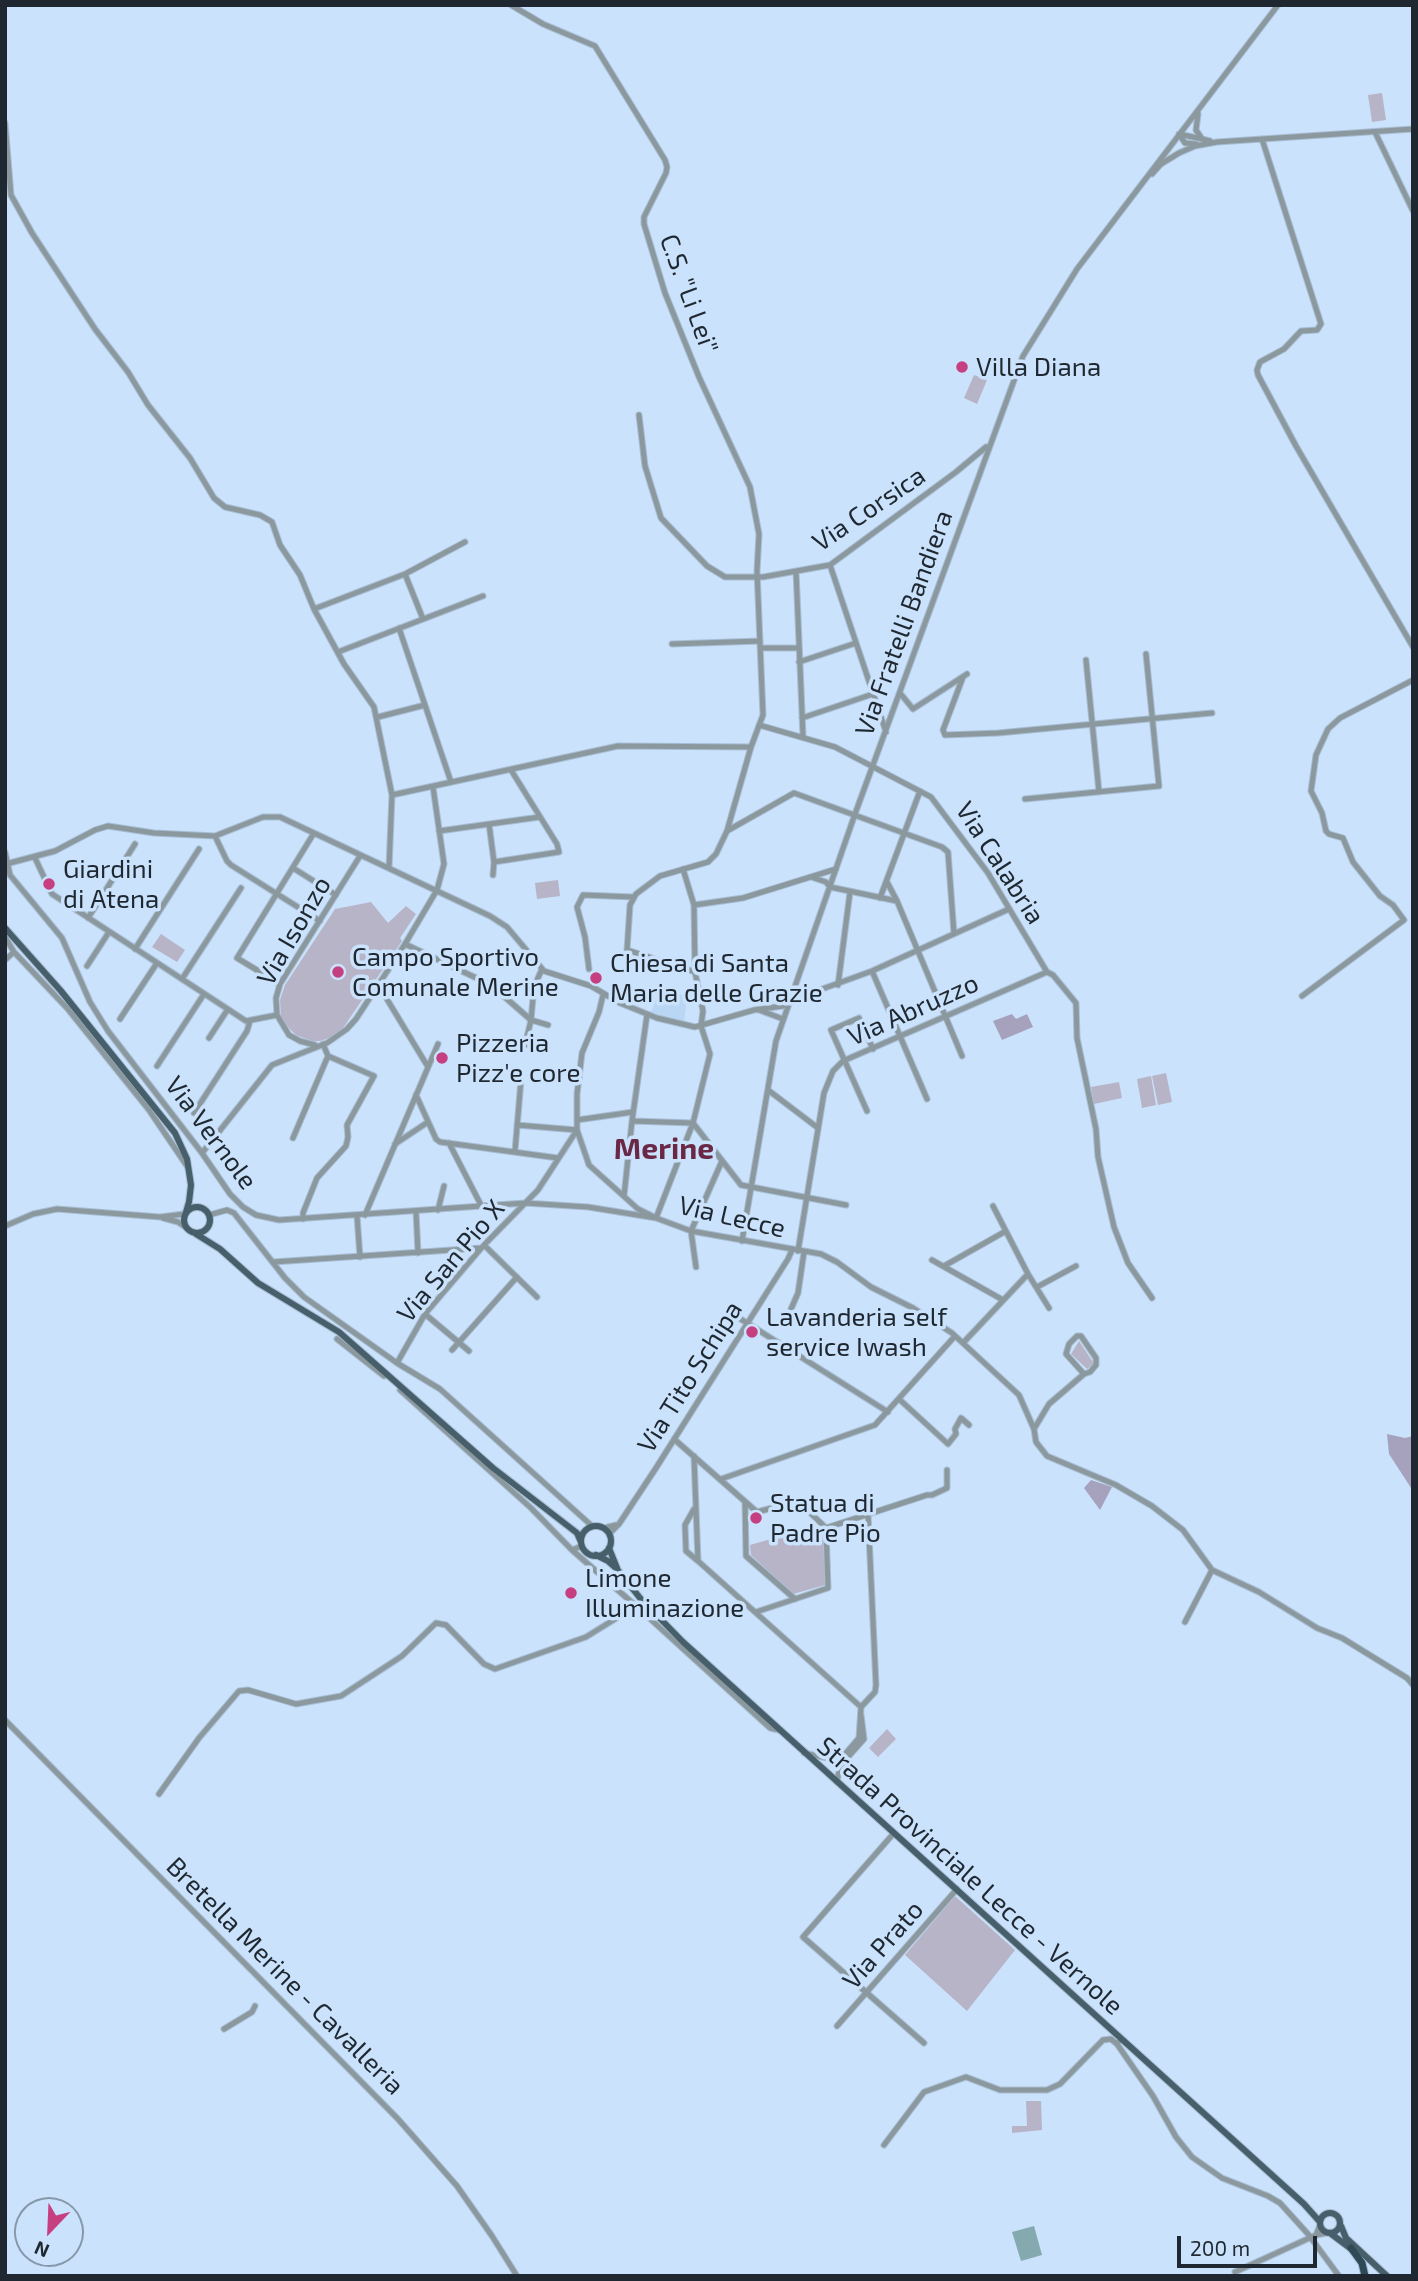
<!DOCTYPE html>
<html>
<head>
<meta charset="utf-8">
<style>
  body { margin:0 }
  #map { position:relative; width:1418px; height:2281px; overflow:hidden; background:#cae2fb; font-family:"Exo 2",sans-serif }
  canvas { display:block }
  .frame { position:absolute; inset:0; border:7px solid #1f2831; pointer-events:none }
  .north { position:absolute; left:14px; top:2197px; width:70px; height:70px; box-sizing:border-box; background:#cae2fb; border:2px solid #8698aa; border-radius:50%; rotate:203deg; font-size:19px; font-weight:700; line-height:28px; text-align:center; color:#1f2831 }
  .north::after { content:''; display:block; margin:auto; width:24px; height:32px; background:#c53f81; clip-path:polygon(50% 0,100% 100%,50% 72%,0 100%) }
  .scale { position:absolute; left:1177px; top:2236px; width:140px; height:32px; box-sizing:border-box; border:4px solid #1f2831; border-top:0; padding-left:9px; font-size:21px; line-height:24px; white-space:nowrap; color:#1f2831; -webkit-text-stroke:5px #cae2fb; paint-order:stroke }
</style>
</head>
<body>
<div id="map">
<canvas width="1418" height="2281"></canvas>
<div class="frame"></div>
<div class="north">N</div>
<div class="scale">200 m</div>
</div>
<script>
const context = document.querySelector('canvas').getContext('2d');
context.lineJoin = 'round';
function fill(path, color) { context.fillStyle = color; context.fill(path, 'evenodd'); }
const shape = rows => new Path2D(rows.map(r => 'M' + r).join(''));
function stroke(path, color, width, dash) { context.strokeStyle = color; context.lineWidth = width; context.lineCap = dash ? 'butt' : 'round'; context.setLineDash(dash || []); context.stroke(path); }
function drawText(font, color, halo, rows, align = 'center') {
  context.font = font + ' "Exo 2",sans-serif'; context.lineWidth = 7; context.setLineDash([]); context.textBaseline = 'middle'; context.strokeStyle = halo; context.fillStyle = color; for (const [text, x, y, turn = 0] of rows) {
    context.save(); context.translate(x, y); context.rotate((+turn || 0) * Math.PI / 180); context.textAlign = isNaN(turn) ? turn : align; if (halo) context.strokeText(text, 0, 0); context.fillText(text, 0, 0); context.restore();
  }
}
fill(shape([
  [661,987,687,997,684,1023,651,1012]
]), '#b9d6f5');
fill(shape([
  [1382,93,1386,120,1372,122,1368,95],
  [974,375,987,380,977,404,964,398],
  [558,880,560,896,537,899,535,883],
  [371,902,388,923,406,906,416,914,400,938,402,941,341,1031,335,1036,320,1041,312,1041,296,1035,285,1024,281,1016,280,1000,285,985,335,909],
  [161,934,185,950,177,962,152,947],
  [1166,1073,1172,1102,1158,1105,1152,1076],
  [1151,1076,1156,1105,1142,1108,1137,1079],
  [1119,1082,1122,1098,1094,1104,1091,1087],
  [1079,1341,1093,1362,1093,1364,1087,1369,1071,1354],
  [816,1526,823,1532,825,1585,793,1594,751,1555,750,1545],
  [887,1729,896,1739,878,1757,869,1748],
  [955,1896,1015,1950,967,2011,905,1955],
  [1026,2101,1041,2101,1042,2130,1012,2133,1012,2126,1027,2126]
]), '#b7b4c8');
fill(shape([
  [1012,1014,1016,1019,1027,1014,1033,1027,1002,1040,993,1021],
  [1387,1434,1405,1438,1413,1436,1413,1491,1389,1454],
  [1091,1480,1112,1487,1100,1510,1084,1488]
]), '#a6a2be');
fill(shape([
  [1034,2226,1042,2255,1021,2261,1012,2232]
]), '#84a9ae');
const minor = shape([
  [511,5,543,24,595,46,665,160,667,167,666,173,644,217,644,224,665,293,699,377,750,487,759,534,757,571,763,715,751,747,727,831,716,854,708,862,660,876,636,894,630,905,627,950,695,972],
  [1198,114,1196,130,1202,139,1210,141],
  [5,123,11,195,32,233,95,329,128,372,148,405,190,458,214,498,225,507,260,515,272,522,280,545,300,575,314,609],
  [1375,132,1413,211],
  [1179,134,1185,143,1196,144],
  [1179,134,1202,139],
  [1262,139,1321,324,1317,330,1301,331,1284,349,1260,362,1257,370,1258,375,1296,446,1413,647],
  [1152,174,1161,164,1179,153,1195,146,1217,142,1413,129],
  [639,415,645,466,661,518,707,566,725,577,763,577,830,565,956,472,986,447],
  [830,565,886,732],
  [796,571,803,736],
  [405,574,423,619],
  [399,628,451,782],
  [672,644,760,641],
  [761,648,799,648],
  [338,652,483,596],
  [1086,660,1099,792],
  [799,662,856,643],
  [963,677,943,730,945,735,998,733,1212,713],
  [900,693,913,709,967,674],
  [378,717,425,705],
  [802,718,873,694],
  [759,725,835,747,931,797,988,873,1047,972,1053,975,1076,1003,1077,1038,1096,1129,1098,1157,1114,1227,1128,1263,1152,1298],
  [392,795,374,707,344,664,314,609,405,574,465,542],
  [1025,799,1159,786,1146,654],
  [489,824,494,862],
  [439,831,540,817],
  [727,831,794,793,942,847,948,852,954,934],
  [215,836,227,861,231,865,320,921],
  [5,852,10,875,62,938,90,1002,108,1031,202,1153,230,1194,243,1207,256,1215,279,1220,525,1203,588,1207,656,1218,693,1123,710,1054,701,1026,703,1011,695,972,694,905,683,869],
  [35,858,52,894,246,1021,277,1015],
  [6,864,55,851,95,830,108,826,154,833,215,836,263,817,280,817,490,916,507,927,544,971,591,986,620,1003,657,1018,695,1027,754,1010,783,1006,789,1001,872,971,1009,909],
  [293,868,336,895],
  [389,868,392,795,618,746,751,747],
  [493,875,494,862,559,852,557,844,511,770],
  [814,878,826,882,830,887,897,901],
  [887,882,897,901,962,1056],
  [880,898,920,791],
  [694,905,743,898,836,869],
  [88,918,135,844],
  [5,937,14,952,67,1008,149,1110,187,1166],
  [405,944,491,985,531,1020,548,1025],
  [135,949,199,849],
  [5,960,14,952],
  [87,966,109,932],
  [589,969,585,937,577,907,583,895,633,897],
  [872,971,927,1099],
  [182,979,241,888],
  [280,984,237,958,314,833],
  [838,985,850,892],
  [379,986,428,1067],
  [603,995,599,1012,582,1053,577,1094,577,1130,589,1165,638,1209,656,1218,691,1231,821,1254,837,1262,871,1287,913,1308,952,1333,1019,1395,1034,1429,1036,1442,1047,1456,1116,1485,1152,1506,1183,1530,1212,1570,1259,1592,1317,1628,1342,1638,1407,1678,1413,1685],
  [1302,996,1404,920,1393,905,1380,896,1353,862,1343,838,1329,834,1326,831,1322,813,1311,791,1316,755,1328,729,1340,718,1413,680],
  [759,1010,783,1019],
  [120,1019,157,963],
  [209,1038,228,1009],
  [315,1045,300,1041,289,1035,277,1015,276,998,280,984,360,856],
  [525,1045,531,1020,534,987,542,969],
  [157,1066,204,994],
  [768,1090,818,1128],
  [416,1095,436,1139,440,1142,558,1158],
  [867,1111,831,1030,859,1018,873,1049],
  [194,1113,247,1031,250,1021],
  [577,1120,633,1112],
  [632,1121,693,1123,741,1185,846,1205],
  [293,1138,328,1056,323,1044],
  [449,1143,482,1207],
  [395,1144,428,1122],
  [515,1151,521,1080],
  [202,1153,272,1065,327,1043,347,1029,356,1019,405,944,437,890,444,864,433,787],
  [624,1196,632,1121,647,1015],
  [993,1206,1028,1274,1049,1308],
  [438,1210,444,1186],
  [416,1211,418,1253],
  [209,1215,227,1210,234,1213,285,1278,304,1297,397,1363,425,1314,484,1245,538,1190,577,1130,517,1125],
  [365,1215,438,1044],
  [357,1216,360,1257],
  [163,1218,178,1222,185,1227],
  [303,1219,303,1213,317,1178,346,1146,348,1137,347,1125,374,1076,328,1056],
  [5,1226,33,1214,57,1209,160,1217,184,1214],
  [742,1241,776,1041,855,814,1023,356,1077,269,1278,5],
  [484,1245,537,1297],
  [798,1251,824,1093,833,1071,843,1061,1047,972],
  [932,1260,1003,1300],
  [273,1262,481,1248],
  [944,1266,1006,1231],
  [696,1267,691,1231,722,1161],
  [1037,1287,1076,1266],
  [791,1309,798,1293,804,1252],
  [728,1311,888,1412],
  [425,1314,469,1351],
  [337,1339,384,1376],
  [963,1343,1028,1274],
  [452,1350,517,1277],
  [397,1363,440,1389,592,1526],
  [400,1390,531,1508,572,1550,636,1606],
  [899,1399,948,1444,956,1434,955,1429,961,1418,969,1425],
  [1034,1429,1049,1404,1084,1374,1066,1354,1069,1344,1077,1336,1081,1336,1096,1358,1096,1365,1090,1372,1084,1374],
  [674,1439,757,1512,798,1501,826,1528,828,1588,756,1612],
  [694,1456,698,1561,861,1707],
  [721,1479,875,1425,955,1336],
  [745,1502,746,1556,795,1599],
  [694,1509,685,1525,686,1551,698,1561],
  [604,1528,616,1525],
  [826,1528,927,1495,932,1495,947,1488,947,1470],
  [609,1534,619,1524,656,1468,788,1259,792,1250],
  [572,1550,582,1546],
  [1185,1622,1212,1570],
  [861,1707,875,1692,876,1685,868,1514],
  [5,1720,398,2119,457,2186,492,2236,517,2276],
  [804,1753,832,1759,847,1752,859,1738,861,1707],
  [837,1782,840,1766,864,1739,861,1715],
  [159,1794,199,1738,239,1691,248,1690,296,1704,341,1696,402,1656,436,1623,446,1625,484,1664,495,1669,586,1637,636,1606,770,1728,779,1730],
  [894,1833,803,1937,924,2043],
  [837,2026,957,1889],
  [224,2029,252,2012,255,2006],
  [1121,2039,1117,2044,1153,2096,1176,2137,1192,2157,1222,2178,1268,2196,1280,2203,1308,2234,1339,2276],
  [884,2145,924,2092,966,2077,1000,2090,1047,2090,1060,2084,1103,2040,1111,2039,1117,2044],
  [1316,2235,1320,2225],
  [1235,2272,1316,2235,1327,2233]
]);
const major = shape([
  [5,928,61,991,175,1133,187,1159,191,1185,189,1202,186,1212],
  '184 1220a13 13 0 1 1 26 0a13 13 0 1 1-26 0Z',
  [196,1234,220,1249,258,1283,339,1332,493,1468,577,1533,581,1542],
  '581 1541a15 15 0 1 1 30 0a15 15 0 1 1-30 0Z',
  [609,1548,617,1568],
  [596,1555,608,1561,617,1569,640,1598,683,1642,1304,2204,1320,2222],
  '1320 2223a10 10 0 1 1 20 0a10 10 0 1 1-20 0Z',
  [1341,2226,1346,2238,1387,2276],
  [1330,2233,1354,2251]
]);
const highway = shape([
  [1351,2248,1362,2263,1365,2276]
]);
stroke(minor, '#a8bdd3', 7);
stroke(major, '#a8bdd3', 8);
stroke(highway, '#a8bdd3', 9);
stroke(minor, '#8b999f', 5);
stroke(major, '#475f6a', 6);
stroke(highway, '#2e4a57', 7);
for (const [x, y, r, color] of [
  [962,367,7,"#c53f81"],
  [49,884,7,"#c53f81"],
  [338,972,7,"#c53f81"],
  [596,978,7,"#c53f81"],
  [442,1058,7,"#c53f81"],
  [752,1332,7,"#c53f81"],
  [756,1518,7,"#c53f81"],
  [571,1593,7,"#c53f81"]
]) { const dot = new Path2D(); dot.arc(x, y, r, 0, 2 * Math.PI); context.fillStyle = color; context.fill(dot); stroke(dot, '#cae2fb', 2.5); }
drawText('26px', '#1f2831', '#cae2fb', [
  ["C.S. \"Li Lei\"",689,294,70],
  ["Via Corsica",869,509,-34],
  ["Via Fratelli Bandiera",904,623,-70],
  ["Via Calabria",1000,863,57],
  ["Via Isonzo",294,931,-60],
  ["Via Abruzzo",913,1010,-24],
  ["Via Vernole",211,1133,53],
  ["Via Lecce",732,1217,13],
  ["Via San Pio X",451,1261,-50],
  ["Via Tito Schipa",690,1377,-58],
  ["Strada Provinciale Lecce - Vernole",970,1876,42],
  ["Via Prato",883,1945,-49],
  ["Bretella Merine - Cavalleria",285,1976,45]
]);
drawText('26px', '#1f2831', '#cae2fb', [
  ["Villa Diana",976,367],
  ["Giardini",63,869],
  ["di Atena",63,899],
  ["Campo Sportivo",352,957],
  ["Comunale Merine",352,987],
  ["Chiesa di Santa",610,963],
  ["Maria delle Grazie",610,993],
  ["Pizzeria",456,1043],
  ["Pizz'e core",456,1073],
  ["Lavanderia self",766,1317],
  ["service Iwash",766,1347],
  ["Statua di",770,1503],
  ["Padre Pio",770,1533],
  ["Limone",585,1578],
  ["Illuminazione",585,1608]
], 'left');
drawText('bold 30px', '#6a2846', '#cae2fb', [
  ["Merine",664,1149]
]);
</script>
</body>
</html>
